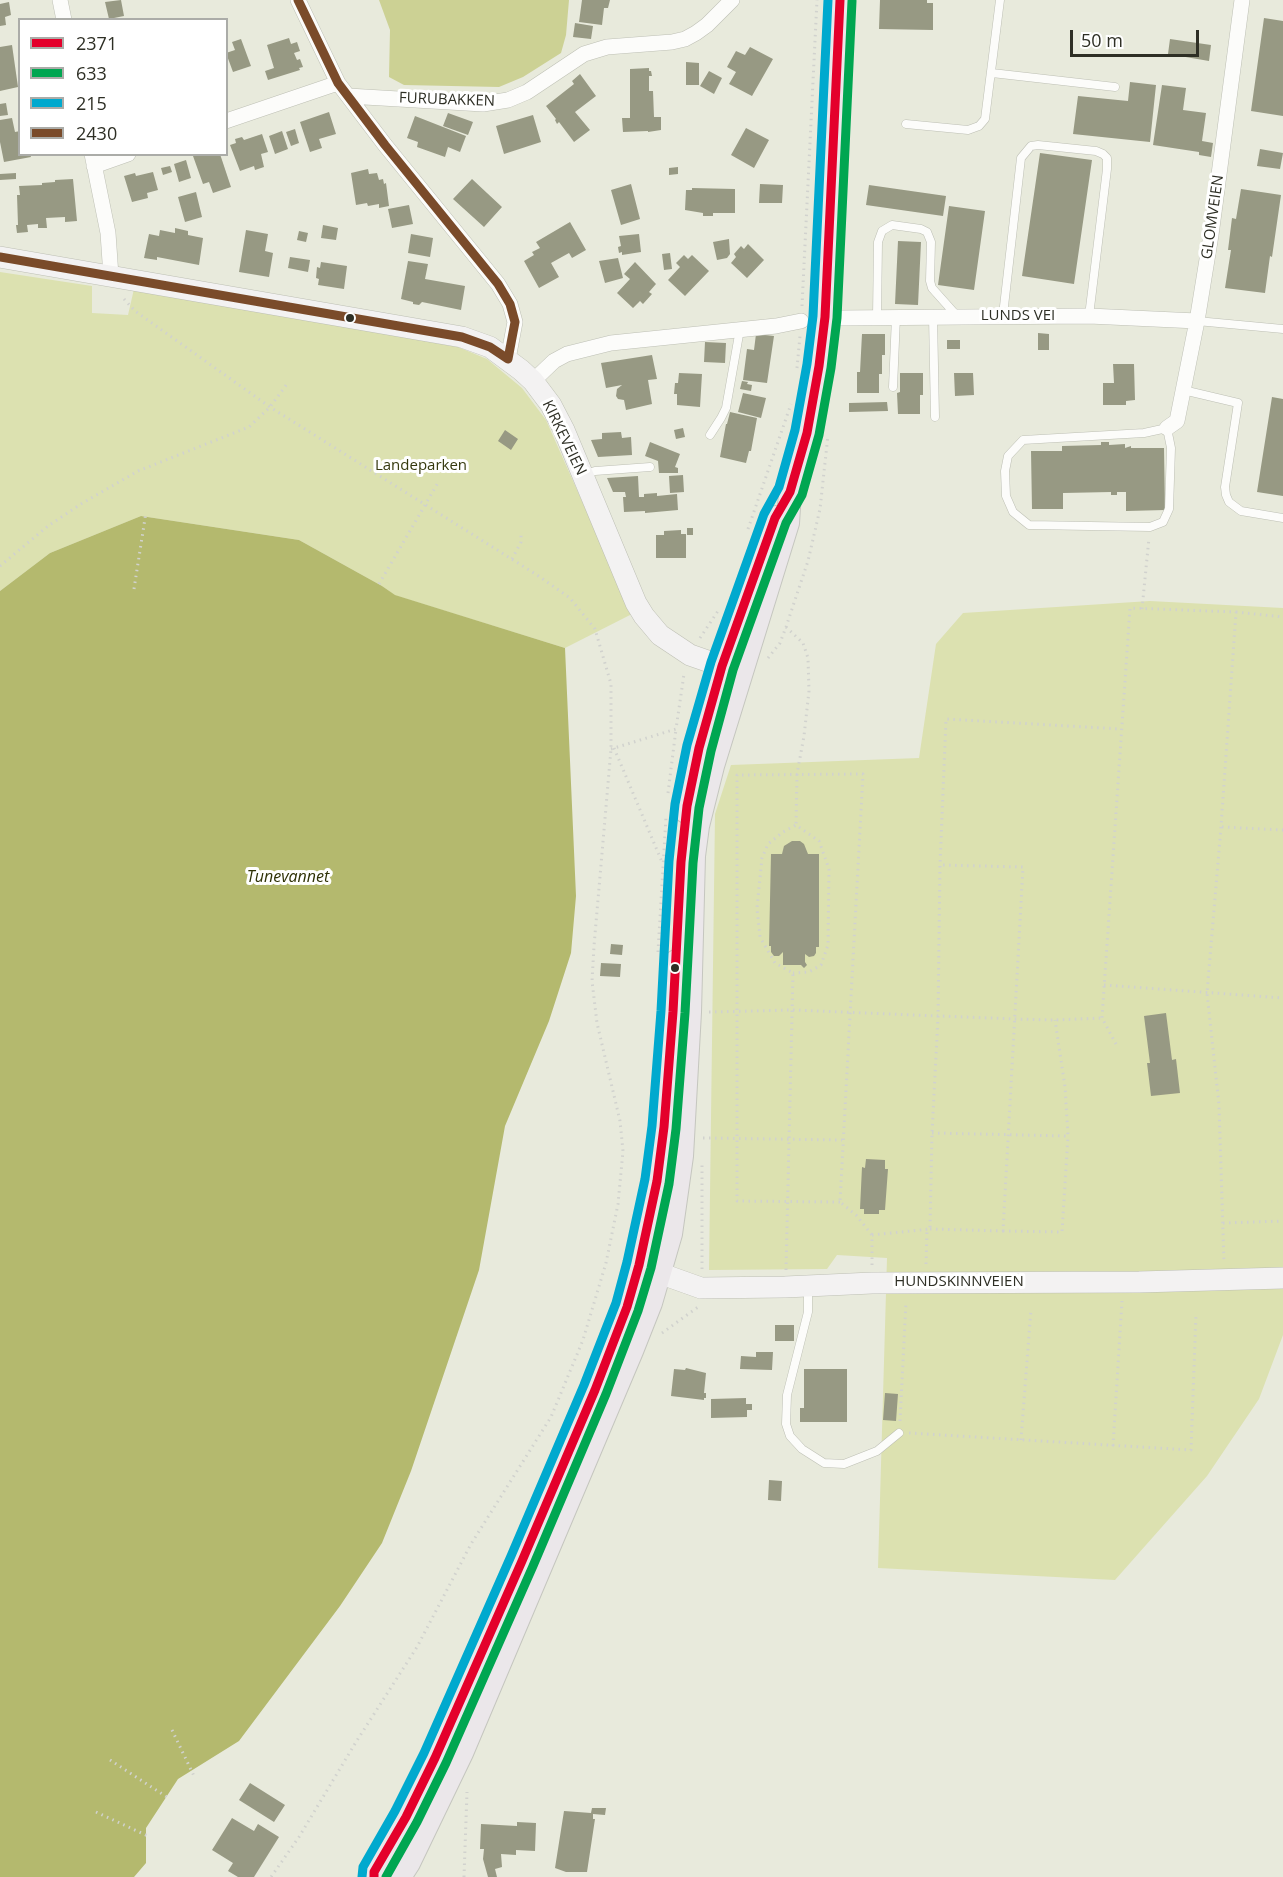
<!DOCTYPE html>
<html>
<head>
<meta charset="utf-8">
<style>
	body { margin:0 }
	#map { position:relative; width:1283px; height:1877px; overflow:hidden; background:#e8eadc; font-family:"Open Sans",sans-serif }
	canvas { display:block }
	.legend { position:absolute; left:18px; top:18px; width:210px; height:138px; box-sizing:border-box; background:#fff; border:2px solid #abaca8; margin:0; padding:8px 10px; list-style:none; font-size:18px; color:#2e2f25 }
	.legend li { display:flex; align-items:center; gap:12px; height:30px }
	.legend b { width:30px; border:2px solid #abaca8 }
	.scale { position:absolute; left:1070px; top:30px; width:129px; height:27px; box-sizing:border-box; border:3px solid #2e2f25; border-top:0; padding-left:8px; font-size:18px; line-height:21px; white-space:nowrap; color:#2e2f25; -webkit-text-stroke:4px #fff; paint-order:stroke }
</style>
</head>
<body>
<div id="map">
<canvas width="1283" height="1877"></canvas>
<ul class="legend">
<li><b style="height:8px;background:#e4002b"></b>2371</li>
<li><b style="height:8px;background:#00a651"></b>633</li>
<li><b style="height:8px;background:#00a9ce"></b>215</li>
<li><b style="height:8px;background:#7a4b2a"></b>2430</li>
</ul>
<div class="scale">50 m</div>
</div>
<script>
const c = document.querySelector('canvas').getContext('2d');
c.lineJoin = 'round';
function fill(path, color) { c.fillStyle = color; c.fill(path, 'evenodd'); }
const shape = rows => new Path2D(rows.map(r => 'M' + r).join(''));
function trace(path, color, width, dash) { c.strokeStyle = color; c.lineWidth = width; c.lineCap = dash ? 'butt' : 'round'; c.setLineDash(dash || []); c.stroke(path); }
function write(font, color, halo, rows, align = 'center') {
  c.font = font + ' "Open Sans",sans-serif'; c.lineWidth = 6; c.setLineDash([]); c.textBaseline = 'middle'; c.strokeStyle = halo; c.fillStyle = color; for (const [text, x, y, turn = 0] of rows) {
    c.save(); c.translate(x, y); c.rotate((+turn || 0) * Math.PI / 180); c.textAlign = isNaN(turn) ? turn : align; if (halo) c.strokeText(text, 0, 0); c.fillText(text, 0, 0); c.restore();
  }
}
const green = shape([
	[0,272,92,286,92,313,128,315,134,289,458,347,487,359,522,388,546,420,632,614,565,648,394,595,382,586,299,540,141,516,50,553,0,591],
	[1150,601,1283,608,1283,1335,1259,1399,1207,1476,1115,1580,878,1568,887,1258,837,1255,827,1269,709,1270,715,814,731,765,919,758,936,644,963,613]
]);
const forest = shape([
	[379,0,569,0,566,35,561,53,523,77,499,87,404,85,389,77,390,30]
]);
const water = shape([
	[141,516,299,540,382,586,395,595,565,648,576,896,571,953,549,1021,505,1126,479,1270,411,1471,382,1543,340,1606,239,1741,178,1779,146,1828,146,1863,134,1877,0,1877,0,591,50,553]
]);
const building = shape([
	[121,0,124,16,109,19,105,2],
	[582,0,610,0,608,8,604,8,602,25,579,22],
	[880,0,927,0,927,3,933,3,933,30,879,29],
	[9,2,11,15,5,17,6,25,0,26,0,4],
	[1264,18,1283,21,1283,116,1251,111],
	[575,23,593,26,591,39,573,37],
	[289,38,291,44,297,42,300,51,294,53,297,60,300,59,303,67,299,68,300,70,268,80,265,71,274,68,267,45],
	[241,39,251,66,233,72,226,53,235,50,232,42],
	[1170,39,1211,45,1209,61,1168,54],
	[12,45,18,87,0,91,0,47],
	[750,47,773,59,752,96,729,84,736,72,727,67,736,51,745,55],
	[686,62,699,63,699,85,686,85],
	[649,68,649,71,651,71,652,76,649,76,649,91,653,91,654,117,661,117,661,130,648,132,648,131,623,132,622,118,630,118,630,69],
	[709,71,722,78,714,94,700,86],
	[580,74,596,96,575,112,590,130,574,142,559,122,557,124,555,120,556,119,546,106,574,84,572,81],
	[1130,82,1156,85,1150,142,1073,134,1078,96,1128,101],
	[1162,85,1186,88,1183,110,1206,113,1202,141,1213,143,1211,157,1199,155,1199,152,1153,145],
	[6,103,8,115,0,116,0,104],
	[329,112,336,134,319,139,322,148,310,152,300,122],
	[448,113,473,122,468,135,443,126],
	[533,115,541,142,504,154,496,126],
	[415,116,466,136,460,152,448,147,445,157,417,147,418,142,407,138],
	[12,118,15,132,20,131,20,154,30,154,31,157,4,162,0,142,0,120],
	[746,128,769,140,754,168,731,155],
	[295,129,299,143,291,146,286,132],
	[282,131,288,149,275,154,269,136],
	[262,134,268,152,261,154,264,167,255,170,254,166,240,171,230,145,236,143,235,139,242,137,244,140],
	[1260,149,1283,153,1280,169,1257,166],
	[1040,153,1092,160,1074,284,1022,276],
	[199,154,220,154,231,187,213,193,209,182,203,184,193,156],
	[186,160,191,178,179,182,174,164],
	[170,166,172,172,163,175,161,168],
	[678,167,678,174,669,175,669,168],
	[368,169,369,174,377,173,379,180,383,179,384,184,386,183,389,206,379,208,379,204,368,206,367,203,356,205,351,173],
	[153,172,158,190,147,193,148,198,132,202,124,176,135,173,136,176],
	[16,173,16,179,0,180,0,174],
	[73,179,77,221,65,222,65,217,46,218,47,228,38,228,38,224,27,225,28,232,17,233,16,225,18,225,17,195,20,195,19,186,42,185,42,183,55,182,55,180],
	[472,179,502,207,484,227,453,199],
	[631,184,640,219,621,225,611,190],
	[760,184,783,185,782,203,759,203],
	[869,185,946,196,943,216,866,205],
	[692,188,735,189,735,213,713,213,713,216,703,216,703,213,685,210,686,190,692,190],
	[1241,189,1281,195,1272,257,1270,256,1265,293,1225,288,1231,250,1228,250,1232,218,1236,219],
	[196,192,202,217,185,222,178,197],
	[409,205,413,224,392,228,388,209],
	[949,206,985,211,974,290,938,285],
	[570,222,586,250,572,258,569,253,551,263,559,277,539,288,524,261,534,255,532,252,540,248,536,242],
	[323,225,338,228,336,240,321,238],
	[175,228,188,231,188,235,203,238,199,265,157,257,157,260,144,258,149,234,159,236,160,230,175,233],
	[246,230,268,234,265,251,273,253,269,277,239,272],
	[299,231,308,233,306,242,297,240],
	[411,234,433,238,430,257,408,253],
	[639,234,641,252,622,255,622,252,619,253,618,247,621,246,619,236],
	[729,239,730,254,727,258,717,260,713,242],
	[898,241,921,242,918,305,895,304],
	[748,244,764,260,747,278,731,263,736,257,734,254,741,246,744,249],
	[670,253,672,269,664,270,662,254],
	[684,255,688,259,692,255,709,271,685,296,668,280,680,267,676,263],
	[290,257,310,260,308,272,288,268],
	[618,258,623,278,605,283,599,261],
	[408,261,428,264,425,279,465,286,461,310,422,302,419,305,413,304,413,302,401,299],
	[321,262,347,266,344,289,318,285,319,279,316,278,317,267,320,268],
	[635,262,656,284,649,292,652,294,643,304,640,301,633,308,617,293,630,279,624,274],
	[1038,333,1049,334,1049,350,1038,350],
	[756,334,774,336,767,383,743,380,747,349,754,350],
	[862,334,885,334,885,355,882,355,882,374,879,374,879,393,857,393,857,372,860,372],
	[947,340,960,340,960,349,947,349],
	[705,342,726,343,725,363,704,362],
	[652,355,657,379,648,380,652,404,626,410,624,400,618,399,616,396,617,389,622,385,606,388,601,363],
	[1113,364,1134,364,1135,400,1126,401,1126,405,1103,405,1103,383,1114,383],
	[679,373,702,374,700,407,677,405,677,394,674,394,675,383,678,383],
	[900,373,923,373,923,395,920,395,920,414,898,414,897,393,900,392],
	[954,373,973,373,974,395,955,396],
	[742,381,748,382,747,384,752,385,751,391,740,389],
	[743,393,766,398,761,418,738,412],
	[1272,397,1283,399,1283,496,1257,492],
	[887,402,888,411,849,412,849,403],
	[730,412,757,418,751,451,749,451,746,463,720,457,726,424,727,424],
	[683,428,685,437,676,439,674,430],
	[505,430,518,439,511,450,498,441],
	[621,432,622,438,631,437,632,455,598,457,591,440,602,439,602,433],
	[650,442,680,454,675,467,678,468,678,473,659,473,658,461,645,456],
	[1101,442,1109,442,1109,445,1125,444,1125,448,1131,446,1131,448,1164,448,1165,510,1126,511,1126,492,1117,492,1117,495,1111,495,1111,492,1063,493,1063,509,1032,509,1031,451,1062,451,1062,446,1101,445],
	[683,475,684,492,670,493,669,476],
	[638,476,639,497,644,497,644,494,657,493,657,496,677,494,678,510,645,513,645,511,624,512,623,497,626,497,625,492,613,492,607,478],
	[687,528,693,528,693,535,687,535],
	[681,530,681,534,686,534,686,558,656,558,656,535,664,535,664,531],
	[792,841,800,841,804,844,808,854,819,854,819,947,816,947,816,953,814,956,809,957,805,954,805,962,807,965,804,968,801,965,783,965,783,952,779,956,774,956,771,952,771,946,769,946,771,854,782,854,784,846],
	[611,944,623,945,622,955,610,954],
	[601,963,621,964,620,977,600,976],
	[1166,1013,1172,1060,1176,1059,1180,1093,1151,1096,1147,1063,1150,1063,1144,1016],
	[866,1159,885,1160,885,1169,888,1169,885,1210,879,1210,879,1214,864,1214,864,1209,860,1209,862,1167,865,1168],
	[775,1325,794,1325,794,1341,775,1341],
	[756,1352,773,1352,772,1370,740,1369,741,1356,756,1357],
	[686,1368,706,1373,704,1393,706,1393,706,1398,704,1398,704,1400,671,1396,674,1369,685,1370],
	[804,1369,847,1369,847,1422,800,1422,800,1408,804,1408],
	[885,1393,898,1394,896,1421,883,1420],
	[746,1398,746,1404,752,1404,752,1410,747,1410,747,1417,711,1418,711,1399],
	[769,1480,782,1481,781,1501,768,1500],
	[250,1783,285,1805,274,1822,239,1800],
	[592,1808,606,1808,605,1815,593,1814,593,1819,595,1819,587,1872,566,1872,555,1868,564,1811,591,1813],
	[232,1818,254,1831,258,1824,279,1837,254,1877,238,1877,228,1871,233,1863,212,1850],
	[517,1822,536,1823,535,1851,516,1850,516,1855,501,1854,502,1867,495,1869,497,1877,488,1877,483,1859,484,1849,480,1849,481,1824,517,1826]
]);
const path = shape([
	[124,299,135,311,270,407,537,575,570,598,595,629,611,684,611,749,594,946,592,981,597,1023,620,1121,623,1151,618,1204,606,1263,583,1340,551,1417,471,1544,417,1647,356,1742,299,1837,271,1877],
	[802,306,817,0],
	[797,368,800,336],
	[748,529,791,404],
	[512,559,521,542,521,533],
	[0,566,48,526,81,504,138,471,249,427,270,407,287,384],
	[379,584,439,481],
	[134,589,146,512],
	[1142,609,1149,538],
	[1236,612,1283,617],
	[786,627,803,643,808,658,809,691,804,736,797,774,796,825],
	[700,638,718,611],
	[768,658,780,643,786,627,808,561,820,509,828,435],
	[614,748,662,862],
	[611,749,676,729,684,674],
	[668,793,676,729],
	[1222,827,1283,830],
	[658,952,666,817],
	[1104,985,1283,998],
	[709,1012,792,1010,1014,1019,1055,1020,1102,1018],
	[1116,1044,1102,1018,1130,608,1236,612,1221,827,1207,993,1219,1105,1224,1263],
	[932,1133,1068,1136,1065,1087,1055,1020],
	[703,1138,842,1140],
	[840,1202,737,1201,737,775,863,774,840,1202,856,1215,872,1235],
	[1223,1223,1283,1221],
	[930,1229,1003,1231,1023,867,940,865],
	[1003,1231,1062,1232,1068,1136],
	[926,1264,927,1229],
	[872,1265,872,1235,930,1229,932,1133,938,1017,940,865,946,719,1121,729],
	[702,1269,702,1165],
	[786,1270,793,973,775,963,760,937,757,908,762,858,768,844,783,832,796,825,819,841,829,869,828,945,821,965,809,972,793,973],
	[662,1333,698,1307],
	[900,1421,906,1302],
	[909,1433,1191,1450,1196,1314],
	[1021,1440,1031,1309],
	[1113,1446,1122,1301],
	[172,1730,194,1776],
	[110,1760,170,1799],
	[96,1812,150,1837],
	[464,1877,467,1792]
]);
const lane = shape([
	[992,73,1115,87],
	[906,124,968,130,979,126,985,119,1000,0],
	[1003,315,1021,158,1031,146,1038,145,1096,151,1103,154,1107,158,1107,169,1089,316],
	[933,316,935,417],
	[877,317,878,242,882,231,892,225,921,229,927,232,931,242,930,281,932,288,957,316],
	[1197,321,1283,329],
	[893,387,896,317],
	[1183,390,1238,403,1225,487,1226,495,1229,502,1241,511,1283,518],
	[1167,428,1171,448,1169,509,1163,522,1150,527,1029,525,1013,512,1006,496,1005,471,1008,456,1023,440,1144,433,1167,428],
	[710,435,721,418,726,408,740,329],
	[583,475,595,471,650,467],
	[808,1288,808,1312,787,1395,786,1424,790,1436,802,1449,824,1463,844,1464,877,1451,899,1433]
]);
const street = shape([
	[60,0,64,20],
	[298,0,338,83,385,145,498,284,510,304,515,322,508,359],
	[348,96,483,104,508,100,527,92,584,54,607,47,672,42,685,39,696,33,707,25,732,0],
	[226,121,338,83],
	[92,154,108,233,111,276],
	[94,166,128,154],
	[840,318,1089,316,1197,321],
	[533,381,554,361,567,354,611,343,776,326,801,321],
	[1167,428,1177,421,1197,321,1211,235,1242,0]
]);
const secondary = shape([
	[0,257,462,337,490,347,521,370,533,381,551,405,564,430,636,603,644,616,660,635,690,655,736,671],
	[645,1268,701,1288,785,1287,872,1283,1139,1282,1283,1278]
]);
const primary = shape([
	[686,812,699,748,722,666,739,613,776,517],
	[370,1877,406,1817,458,1708,595,1390,627,1307,639,1265,657,1181,670,1062,676,961],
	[400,1877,409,1863,462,1753,632,1351,651,1303,671,1234,682,1156,690,1012,694,856,698,826,713,766,788,523,790,492,807,433,819,366,825,317,840,0]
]);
const bus1 = shape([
	[374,1877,374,1872,406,1817,435,1758,522,1561,595,1390,627,1307,639,1265,657,1181,664,1127,673,1012,681,862,687,806,699,748,722,666,775,518,790,492,807,433,819,366,825,317,840,0]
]);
const bus2 = shape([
	[386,1877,417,1822,446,1763,533,1566,606,1394,638,1311,651,1268,669,1184,676,1129,685,1013,693,863,699,808,711,751,733,670,786,523,802,495,819,435,831,368,837,318,852,1]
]);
const bus3 = shape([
	[362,1877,363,1867,395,1811,424,1753,511,1556,584,1385,616,1303,627,1262,645,1179,652,1126,661,1011,669,861,675,804,687,745,711,662,764,514,779,487,795,430,807,364,813,316,828,0]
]);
const bus4 = shape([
	[0,257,462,337,490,347,508,359,515,322,510,304,498,284,385,145,338,83,298,0]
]);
const markers = [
	[350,318,5,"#2e2f25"],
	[675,968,5,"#2e2f25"]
];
const streetNames = [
	["FURUBAKKEN",447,100,2],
	["GLOMVEIEN",1213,217,-82],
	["LUNDS VEI",1018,316],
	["KIRKEVEIEN",564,438,64],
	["HUNDSKINNVEIEN",959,1282]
];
const parkNames = [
	["Landeparken",421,466]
];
const waterNames = [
	["Tunevannet",288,877]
];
fill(green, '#dce1b0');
fill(forest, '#ccd194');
fill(water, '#b4b96e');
fill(building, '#979983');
trace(lane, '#bdbfb4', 9);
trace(street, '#bdbfb4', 16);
trace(secondary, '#bdbfb4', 22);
trace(primary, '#c5c6bf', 24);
trace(path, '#d1d2ce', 3, [1.5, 4.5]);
trace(lane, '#fcfcfa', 8);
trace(street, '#fcfcfa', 15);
trace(secondary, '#f3f2f2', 21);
trace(primary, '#ebe7ea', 22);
trace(bus1, '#e4002b', 9);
trace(bus2, '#00a651', 9);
trace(bus3, '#00a9ce', 9);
trace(bus4, '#7a4b2a', 9);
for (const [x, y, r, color] of markers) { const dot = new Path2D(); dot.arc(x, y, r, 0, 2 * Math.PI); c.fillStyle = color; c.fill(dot); trace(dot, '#fff', 2); }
write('15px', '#2e2f25', '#fff', streetNames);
write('15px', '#36390f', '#fff', parkNames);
write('italic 16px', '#2e3105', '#fff', waterNames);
</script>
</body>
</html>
